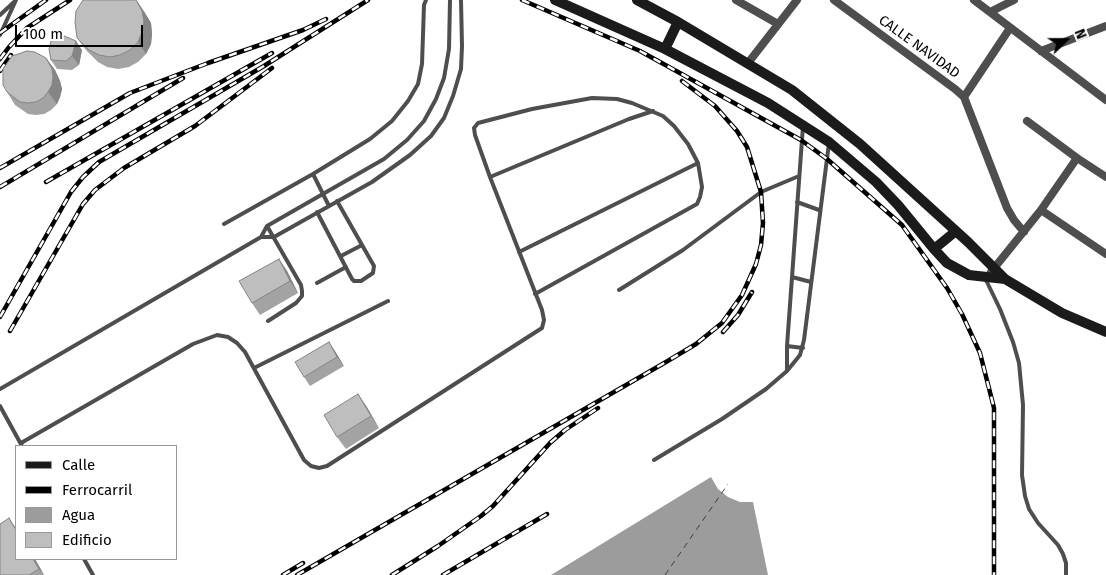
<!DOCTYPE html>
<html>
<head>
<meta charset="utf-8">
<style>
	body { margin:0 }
	#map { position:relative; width:1106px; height:575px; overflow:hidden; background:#fff; font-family:"Fira Sans",sans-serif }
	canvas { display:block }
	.legend { position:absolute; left:15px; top:445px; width:162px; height:115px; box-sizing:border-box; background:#fff; border:1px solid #999; margin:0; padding:6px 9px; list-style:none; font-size:15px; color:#000 }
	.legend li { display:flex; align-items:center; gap:10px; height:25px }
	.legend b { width:25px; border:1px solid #999 }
	.north { position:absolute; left:1041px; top:15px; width:50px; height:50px; -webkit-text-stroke:4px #fff; paint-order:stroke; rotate:68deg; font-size:14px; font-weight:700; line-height:20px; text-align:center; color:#000 }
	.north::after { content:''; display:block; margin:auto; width:18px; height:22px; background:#000; clip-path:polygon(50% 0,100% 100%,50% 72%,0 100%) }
	.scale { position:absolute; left:15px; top:25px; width:128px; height:22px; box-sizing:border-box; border:2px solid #000; border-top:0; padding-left:6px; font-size:15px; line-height:18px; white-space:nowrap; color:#000; -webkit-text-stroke:4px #fff; paint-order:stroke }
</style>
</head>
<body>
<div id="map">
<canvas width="1106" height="575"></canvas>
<ul class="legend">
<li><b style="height:6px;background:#1b1b1b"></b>Calle</li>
<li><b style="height:6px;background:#000"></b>Ferrocarril</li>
<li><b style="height:14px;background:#9c9c9c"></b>Agua</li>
<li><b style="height:14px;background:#bebebe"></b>Edificio</li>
</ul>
<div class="north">N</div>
<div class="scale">100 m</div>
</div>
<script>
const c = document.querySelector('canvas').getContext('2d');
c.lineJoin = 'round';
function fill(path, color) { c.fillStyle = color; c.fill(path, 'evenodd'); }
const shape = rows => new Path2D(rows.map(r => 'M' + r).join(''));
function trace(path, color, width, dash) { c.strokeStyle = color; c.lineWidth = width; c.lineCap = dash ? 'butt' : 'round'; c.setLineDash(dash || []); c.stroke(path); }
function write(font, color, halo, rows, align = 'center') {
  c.font = font + ' "Fira Sans",sans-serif'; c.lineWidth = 5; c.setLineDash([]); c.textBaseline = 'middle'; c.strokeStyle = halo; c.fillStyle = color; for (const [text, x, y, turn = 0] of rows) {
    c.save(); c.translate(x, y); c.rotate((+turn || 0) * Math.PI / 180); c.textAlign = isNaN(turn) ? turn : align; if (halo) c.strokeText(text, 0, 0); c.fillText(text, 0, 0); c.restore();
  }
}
const water = shape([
	[711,477,718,489,728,497,740,502,753,502,768,575,551,575]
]);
const ferry = shape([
	[665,575,728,484]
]);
const service = shape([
	[0,15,14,2],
	[0,35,16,0],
	[313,174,329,206],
	[490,177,629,119,653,111],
	[797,202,819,210],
	[317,212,352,279,354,281,361,281,373,273,374,266,337,201],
	[224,224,313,174,370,139,392,121,408,101,418,84,422,64,424,5,426,0],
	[267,226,301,285,302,291,302,296,296,303,268,321],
	[261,237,267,226,384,159,407,140,424,121,436,99,444,78,449,49,450,0],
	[519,252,698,163],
	[341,256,362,245],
	[792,277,811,282],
	[985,278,1000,309,1013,342,1019,363,1023,405,1022,475,1025,496,1029,509,1038,523,1058,545,1063,554,1066,563,1066,575],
	[317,283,346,267],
	[619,290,683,250,761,192,799,176],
	[787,346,803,348],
	[254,368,388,301],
	[787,371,787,346,803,126],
	[0,389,261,237,274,237,372,182,410,155,431,136,444,118,453,96,461,69,462,46,461,0],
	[0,406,22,446],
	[21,443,193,344,217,335,228,337,237,343,245,352,304,460,311,466,319,468,327,466,542,328,544,320,542,310,490,177,475,135,474,128,478,123,532,109,592,98,617,99,632,103,663,116,674,126,688,144,698,163,702,187,700,197,697,204,535,294],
	[654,460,722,419,766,389,787,371,800,355,804,340,829,143],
	[84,559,93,575]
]);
const minor = shape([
	[736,0,778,24],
	[834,0,955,89,964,97],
	[974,0,1106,100],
	[990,12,1014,0],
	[1010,28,964,97,1007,208,1014,220,1024,232],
	[1041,51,1106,26],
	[748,63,797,0],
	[1027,121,1077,158,1106,177],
	[1041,210,1106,254],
	[991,272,1041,210,1077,158]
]);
const secondary = shape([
	[555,0,665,49,768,103,829,142,876,182,898,205,934,249,947,263,969,275,1005,279],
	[637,0,678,22,792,90,860,144,968,242,1005,279,1062,313,1106,332],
	[665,49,678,22],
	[934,249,956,231]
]);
const rail = shape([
	[522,0,640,51,801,140,827,159,902,225,947,288,962,314,980,353,994,408,994,575],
	[0,33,46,0],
	[0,59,9,47,27,28,70,0],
	[0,71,11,55],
	[0,168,130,93,208,63,303,30,326,19],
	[46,182,272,53],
	[0,187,183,78],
	[0,317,71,192,83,177,99,162,264,66,368,0],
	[10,331,83,204,95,190,124,168,195,126,272,68],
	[723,332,738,315,752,292],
	[283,575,303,563],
	[297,575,666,362,696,344,722,323,742,295,756,264,761,245,763,223,761,192,747,147,737,131,715,106,682,81],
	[392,575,438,546,481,516,493,506,550,443,565,430,598,408],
	[443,575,547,514]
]);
const wall = shape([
	[137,1,145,13,151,23,152,34,151,44,146,54,138,62,129,67,118,69,107,67,98,62,86,50,77,38],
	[82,50,79,65,72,70,57,69,51,60],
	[46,58,55,70,60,81,62,89,60,97,57,104,51,110,44,114,36,115,28,114,15,105,7,92],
	[279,259,287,271,298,293,260,315,252,303],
	[329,342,344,366,310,386,304,377],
	[358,394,379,428,346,449,337,437],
	[9,518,16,528,16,559,35,559,44,575,0,575]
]);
const shadedWall = shape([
	[137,1,145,13,151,23,152,34,151,44,146,54,138,42],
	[76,41,82,50,79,65,72,56],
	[46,58,55,70,60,81,62,89,60,97,57,104,48,92],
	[279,259,287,271,298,293,290,281],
	[329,342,335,351,344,366,337,357],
	[358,394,367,407,379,428,371,416],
	[33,559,35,559,44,575,39,569]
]);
const building = shape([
	[83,0,136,0,142,11,144,22,142,32,138,42,130,50,120,55,110,57,99,55,89,50,77,38,75,22,76,11,83,0],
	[62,35,76,41,72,56,66,61,51,60,49,49,51,41,58,36,62,35],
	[27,51,35,52,46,58,52,69,53,77,52,85,48,92,43,98,36,102,28,103,20,102,7,92,3,85,3,69,12,56,27,51],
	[279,259,290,281,252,303,239,281,279,259],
	[329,342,337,357,304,377,295,362,329,342],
	[358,394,371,416,337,437,324,415,358,394],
	[9,518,16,530,16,559,33,559,39,569,29,575,0,575,0,524,9,518]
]);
const streetNames = [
	["CALLE NAVIDAD",919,47,36]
];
fill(water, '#9c9c9c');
trace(ferry, '#3d3d3d', 1, [6, 5]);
trace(service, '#4e4e4e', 4);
trace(minor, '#4e4e4e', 8);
trace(secondary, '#1b1b1b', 10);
trace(rail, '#000', 4.5);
trace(rail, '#fff', 2.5, [8]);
fill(wall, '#a3a3a3');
fill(shadedWall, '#858585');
fill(building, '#bebebe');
trace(building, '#858585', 1);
write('14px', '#000', '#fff', streetNames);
</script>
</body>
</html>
